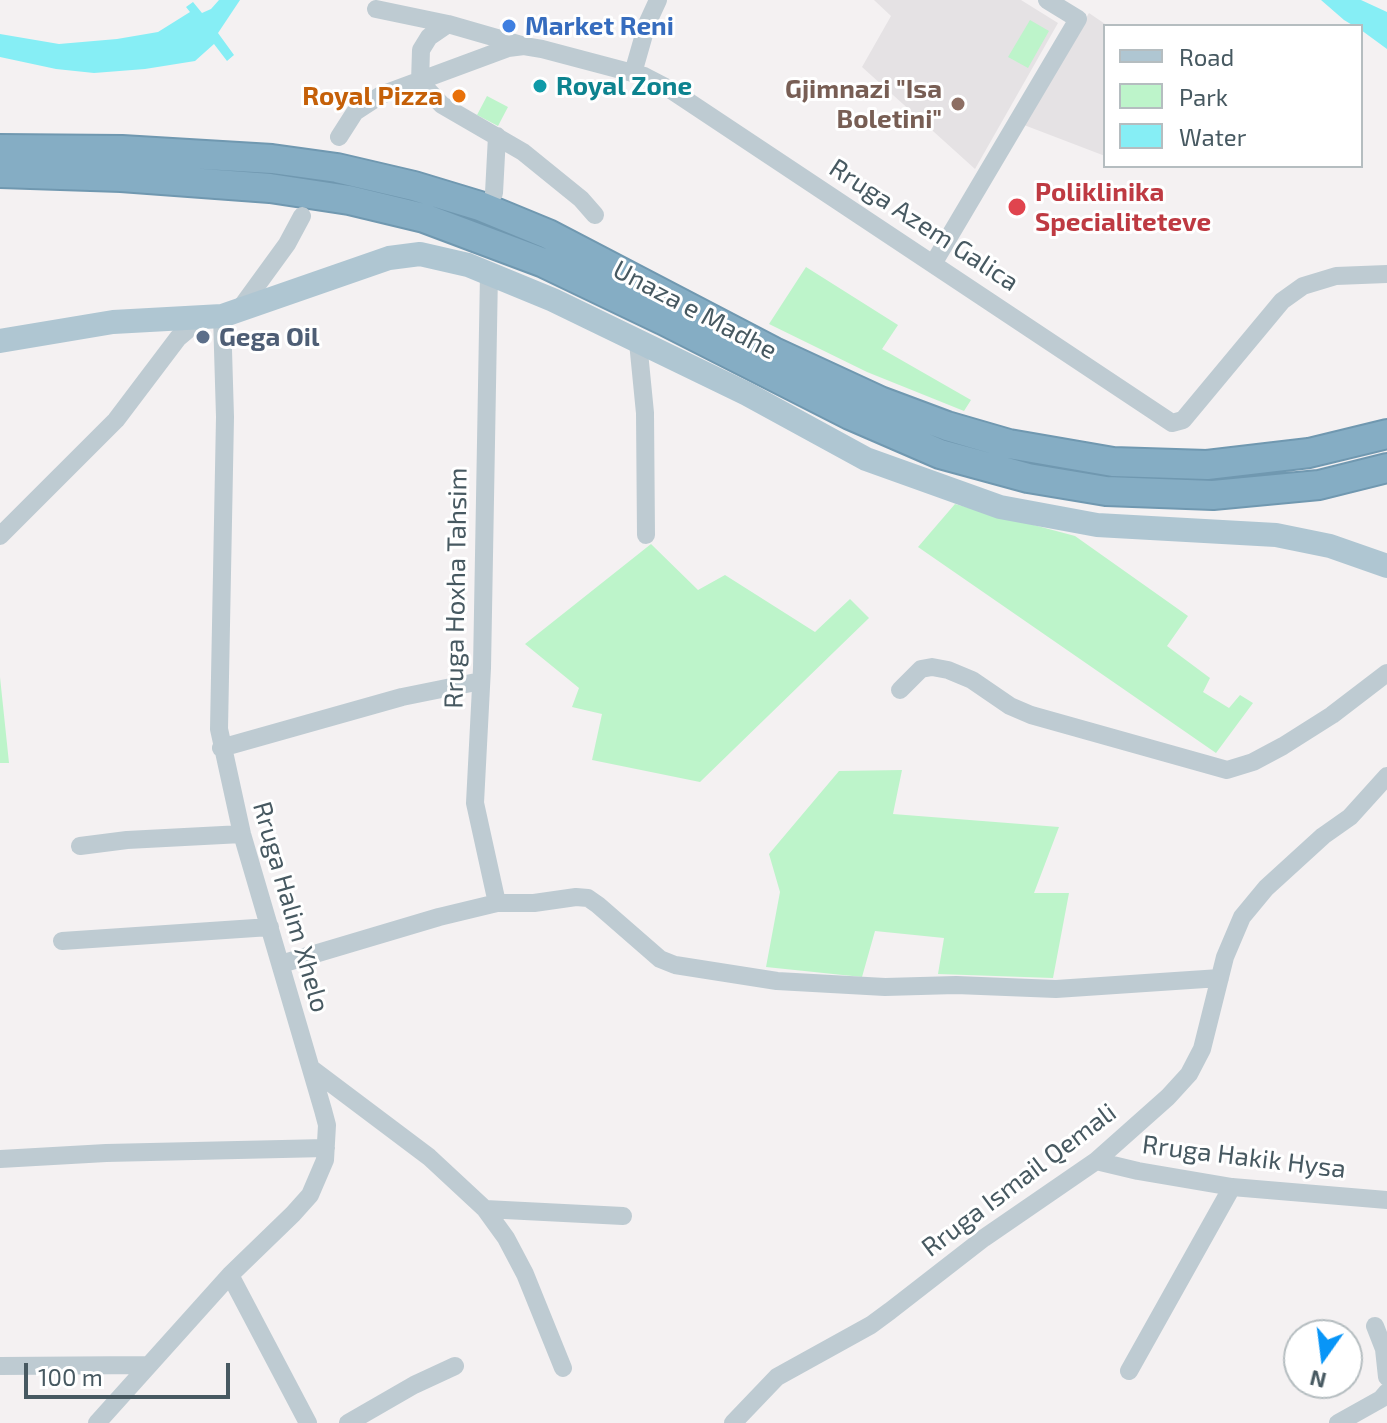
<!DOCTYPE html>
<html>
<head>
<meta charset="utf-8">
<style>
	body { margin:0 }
	#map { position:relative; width:1387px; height:1423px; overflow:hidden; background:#f4f1f2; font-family:"Exo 2",sans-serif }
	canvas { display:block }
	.legend { position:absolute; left:1103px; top:24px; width:260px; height:144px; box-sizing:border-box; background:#fff; border:2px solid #b5bdc0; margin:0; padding:10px 14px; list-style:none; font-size:24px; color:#475961 }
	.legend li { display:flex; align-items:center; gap:16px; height:40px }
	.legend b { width:40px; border:2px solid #b5bdc0 }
	.north { position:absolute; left:1283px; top:1319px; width:80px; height:80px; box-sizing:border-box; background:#fff; border:2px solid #b5bdc0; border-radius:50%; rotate:194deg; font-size:22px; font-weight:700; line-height:32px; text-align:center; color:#475961 }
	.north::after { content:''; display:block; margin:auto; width:28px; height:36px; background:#0895f7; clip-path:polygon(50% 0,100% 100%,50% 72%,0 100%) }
	.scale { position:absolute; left:24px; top:1363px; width:206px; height:36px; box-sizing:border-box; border:4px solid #475961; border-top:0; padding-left:10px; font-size:24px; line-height:28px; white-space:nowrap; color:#475961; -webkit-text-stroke:6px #fff; paint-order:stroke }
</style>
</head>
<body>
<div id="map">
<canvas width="1387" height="1423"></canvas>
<ul class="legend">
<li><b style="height:10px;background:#afc6d2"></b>Road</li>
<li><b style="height:22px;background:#bdf4ca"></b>Park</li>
<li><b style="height:22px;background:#86eef5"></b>Water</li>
</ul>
<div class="north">N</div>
<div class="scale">100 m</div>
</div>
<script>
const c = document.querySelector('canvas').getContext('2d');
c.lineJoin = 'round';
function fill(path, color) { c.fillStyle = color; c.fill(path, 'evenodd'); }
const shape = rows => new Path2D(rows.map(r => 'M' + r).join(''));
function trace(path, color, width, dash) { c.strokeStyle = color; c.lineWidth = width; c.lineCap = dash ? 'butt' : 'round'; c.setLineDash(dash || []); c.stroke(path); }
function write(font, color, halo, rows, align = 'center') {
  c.font = font + ' "Exo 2",sans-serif'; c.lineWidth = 6; c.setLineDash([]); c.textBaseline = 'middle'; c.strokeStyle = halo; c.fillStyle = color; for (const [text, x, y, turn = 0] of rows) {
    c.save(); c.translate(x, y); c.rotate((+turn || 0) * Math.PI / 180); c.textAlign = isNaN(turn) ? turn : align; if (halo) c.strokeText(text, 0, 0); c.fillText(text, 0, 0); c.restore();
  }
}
const education = shape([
	[874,0,1021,0,1058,23,975,169,862,67,891,16],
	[1089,13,1108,26,1105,26,1105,156,1024,125]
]);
const green = shape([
	[1030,20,1049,31,1028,68,1008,57],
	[487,96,508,107,498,126,477,115],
	[806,267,898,325,882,349,971,400,964,411,867,372,769,324],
	[955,504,1075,536,1188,616,1167,646,1210,678,1203,692,1229,708,1240,695,1253,703,1216,753,918,547],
	[651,544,698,590,725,575,815,632,850,599,869,618,700,782,592,760,602,714,572,707,579,688,525,644],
	[0,677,9,763,0,763],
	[902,770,893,814,1059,827,1034,893,1069,893,1053,978,938,974,944,938,875,931,862,977,766,967,780,892,769,854,839,771]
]);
const water = shape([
	[219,0,240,0,218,33,234,55,227,61,214,44,195,61,145,69,94,73,56,69,0,57,0,34,59,44,117,39,158,32,190,12,186,7,193,2,202,13,211,9],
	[1321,0,1361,0,1387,12,1387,49,1361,30,1361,26,1354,26,1344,20]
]);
const minor = shape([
	[376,9,448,24,521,45],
	[633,73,647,24,658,0],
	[420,82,442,105,523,152,581,199,595,215],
	[420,82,421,50,429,37,448,24],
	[339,137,355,112,381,95,508,48,524,46,542,49,644,76,671,90,1172,423,1183,420,1282,301,1303,286,1336,276,1387,274],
	[494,193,497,136],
	[933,264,1078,19,1047,0],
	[489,273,482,668,475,803,497,903],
	[239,310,287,244,302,216],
	[638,342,645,413,646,535],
	[0,536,116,420,178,338,203,317],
	[900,690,921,669,932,667,948,670,972,680,1010,706,1031,715,1227,770,1253,762,1283,746,1332,715,1387,673],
	[221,748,402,697,481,681],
	[80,846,127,840,242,834],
	[62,941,270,927],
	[281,964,439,917,497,903,534,903,576,897,588,898,598,905,660,959,675,965,777,981,885,987,956,985,1056,989,1220,978],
	[312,1069,429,1157,485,1209,506,1238,525,1274,563,1368],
	[0,1159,106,1153,326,1148],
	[1096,1161,1138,1171,1232,1187,1387,1200],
	[485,1209,623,1216],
	[230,1275,308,1423],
	[1375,1326,1384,1349,1387,1377],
	[0,1366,149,1365],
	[1129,1371,1232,1187],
	[97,1423,230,1275,293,1214,310,1195,325,1160,327,1125,323,1110,242,834,219,729,225,417,222,316],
	[348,1423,414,1385,455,1366],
	[733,1423,777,1377,871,1325,890,1311,984,1238,1096,1161,1168,1097,1189,1074,1202,1049,1225,957,1242,917,1266,888,1323,836,1350,817,1387,776],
	[1338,1423,1381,1399,1387,1392]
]);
const major = shape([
	[0,341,113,322,222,316,389,258,420,254,468,265,553,300,747,394,866,459,1000,507,1097,525,1276,535,1330,546,1387,566]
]);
const highway = shape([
	[0,149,122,150,272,159,337,168,414,186,480,206,548,234,774,352,880,401,947,426,1009,444,1113,462,1207,465,1309,453,1387,434],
	[0,173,121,177,270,188,349,200,424,218,544,263,663,320,850,415,940,454,1028,478,1106,491,1213,495,1319,485,1387,468]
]);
const markers = [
	[509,26,8,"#3f7fe0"],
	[540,86,8,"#0f9aa8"],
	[459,96,8,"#e8710a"],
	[958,104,8,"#8d6e63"],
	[1017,207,10,"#e0444e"],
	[203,337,8,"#5c6f8a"]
];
const shopNames = [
	["Market Reni",525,26]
];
const cultureNames = [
	["Royal Zone",556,86]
];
const educationNames = [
	["Gjimnazi \"Isa",942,89],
	["Boletini\"",942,119]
];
const foodNames = [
	["Royal Pizza",443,96]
];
const healthNames = [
	["Poliklinika",1035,192],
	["Specialiteteve",1035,222]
];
const streetNames = [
	["Rruga Azem Galica",924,225,33],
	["Unaza e Madhe",695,310,28],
	["Rruga Hoxha Tahsim",456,588,-89],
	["Rruga Halim Xhelo",291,907,74],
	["Rruga Hakik Hysa",1244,1157,7],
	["Rruga Ismail Qemali",1019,1180,-37]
];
const serviceNames = [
	["Gega Oil",219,337]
];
fill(education, '#e5e2e4');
fill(green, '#bdf4ca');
fill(water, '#86eef5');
trace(highway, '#7098b0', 32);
trace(minor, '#becbd2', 18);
trace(major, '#afc6d2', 24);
trace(highway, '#85adc4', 28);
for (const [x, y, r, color] of markers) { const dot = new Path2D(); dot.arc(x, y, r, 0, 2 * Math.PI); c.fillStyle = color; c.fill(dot); trace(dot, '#fff', 3); }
write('bold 26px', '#366cbe', '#fff', shopNames, 'left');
write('bold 26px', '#0d838f', '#fff', cultureNames, 'left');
write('bold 26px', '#785e54', '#fff', educationNames, 'right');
write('bold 26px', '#c56008', '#fff', foodNames, 'right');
write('bold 26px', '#be3a42', '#fff', healthNames, 'left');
write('26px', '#475961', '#fff', streetNames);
write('bold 26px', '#4e5e75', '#fff', serviceNames, 'left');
</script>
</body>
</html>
